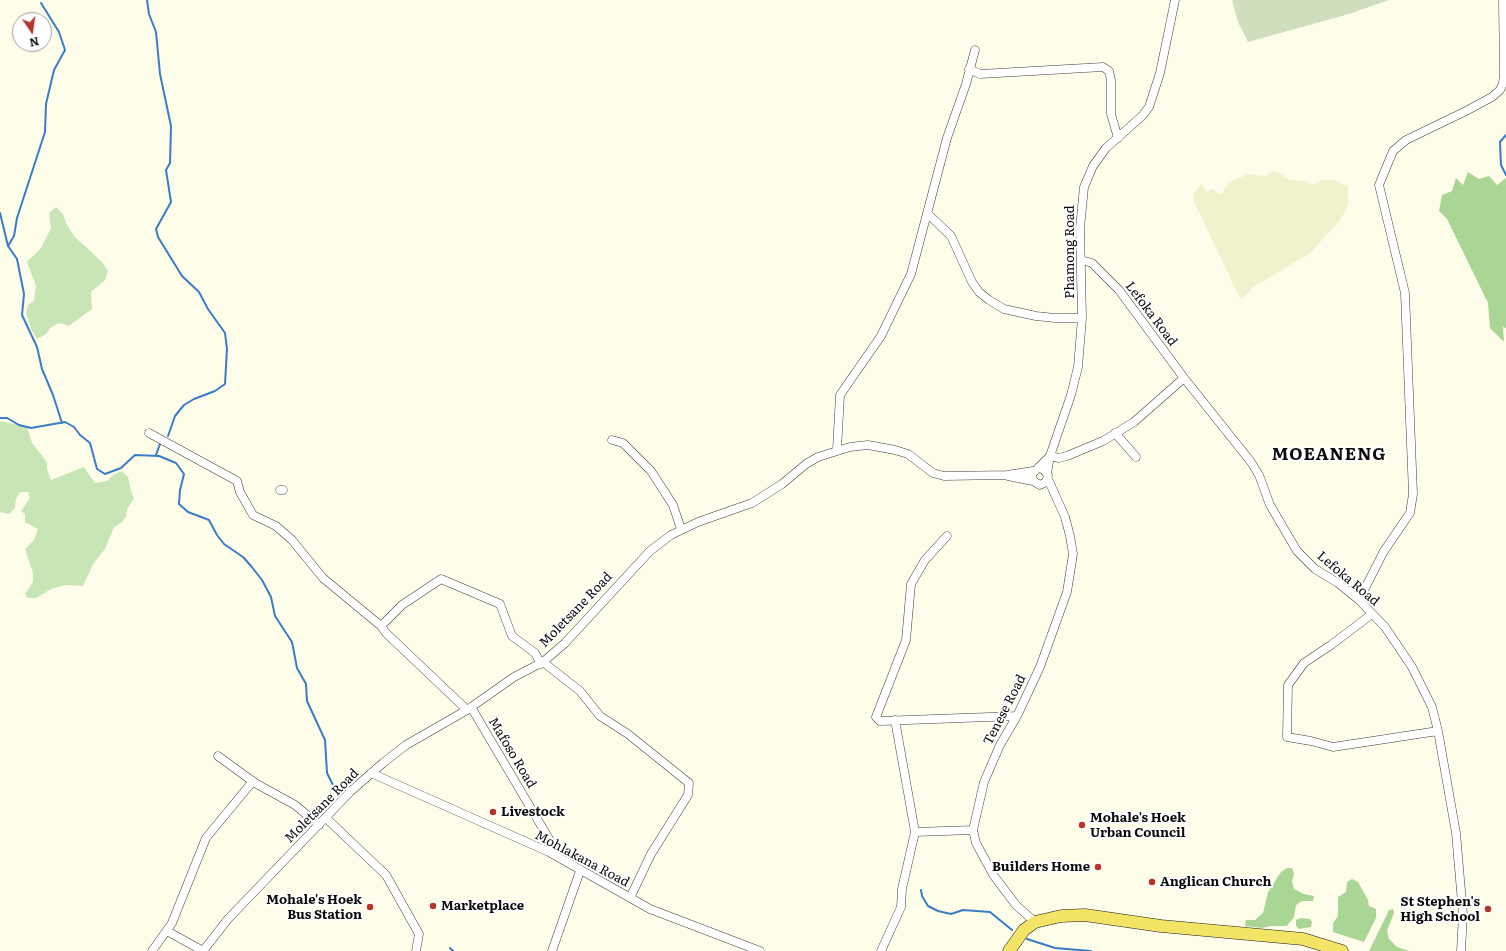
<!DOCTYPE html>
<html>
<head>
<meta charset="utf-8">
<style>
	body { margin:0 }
	#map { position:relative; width:1506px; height:951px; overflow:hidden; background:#fefdea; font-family:Literata,serif }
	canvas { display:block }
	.north { position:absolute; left:12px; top:12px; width:40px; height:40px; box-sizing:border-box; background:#fff; border:1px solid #9d9d9d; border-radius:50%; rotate:167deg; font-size:11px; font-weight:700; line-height:16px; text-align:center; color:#0b0b0b }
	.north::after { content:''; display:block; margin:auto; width:14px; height:18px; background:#b53529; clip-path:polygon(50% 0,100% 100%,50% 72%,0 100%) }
</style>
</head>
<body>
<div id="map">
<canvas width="1506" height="951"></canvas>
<div class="north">N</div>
</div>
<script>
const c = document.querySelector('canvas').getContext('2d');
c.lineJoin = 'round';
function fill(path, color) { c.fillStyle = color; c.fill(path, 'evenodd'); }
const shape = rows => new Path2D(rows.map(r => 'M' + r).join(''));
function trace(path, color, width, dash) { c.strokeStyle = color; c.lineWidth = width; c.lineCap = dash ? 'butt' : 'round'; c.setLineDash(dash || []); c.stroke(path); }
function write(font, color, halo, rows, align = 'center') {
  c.font = font + ' Literata,serif'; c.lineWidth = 4; c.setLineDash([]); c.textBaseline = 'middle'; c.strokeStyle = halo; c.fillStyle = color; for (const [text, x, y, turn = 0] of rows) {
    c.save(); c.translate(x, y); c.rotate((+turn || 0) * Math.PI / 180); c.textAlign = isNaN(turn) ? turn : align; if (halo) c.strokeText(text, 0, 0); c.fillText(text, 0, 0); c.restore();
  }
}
const farmland = shape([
	[1272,172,1277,172,1290,180,1306,181,1313,185,1323,180,1334,180,1348,187,1348,204,1345,212,1336,225,1309,254,1253,287,1246,295,1240,298,1194,202,1193,195,1201,184,1207,193,1210,189,1215,190,1218,194,1222,193,1228,184,1236,179,1249,174,1265,176]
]);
const green = shape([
	[56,207,63,214,67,225,75,237,102,262,108,271,105,280,91,292,92,309,69,326,59,323,50,328,46,334,37,339,32,331,26,313,28,305,34,301,36,286,27,262,41,248,51,228,49,213],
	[0,421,27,427,32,443,47,462,47,469,51,480,84,467,95,483,107,481,113,475,122,471,128,477,131,491,134,498,127,509,126,517,121,523,114,527,105,549,93,564,83,586,66,585,51,589,36,598,27,598,25,594,33,582,33,573,25,549,34,540,38,529,25,522,25,514,21,511,30,498,28,492,21,492,16,498,15,508,9,514,0,512]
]);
const forest = shape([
	[1468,172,1479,179,1489,176,1497,185,1506,178,1506,328,1503,327,1504,342,1490,328,1488,303,1447,219,1439,211,1442,195,1452,191,1456,178,1463,185],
	[1287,868,1292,868,1294,874,1292,881,1294,889,1304,894,1314,896,1313,901,1302,901,1296,905,1294,917,1287,926,1271,926,1262,928,1245,926,1246,920,1255,920,1263,913,1268,892,1281,872],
	[1352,879,1358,882,1368,900,1369,906,1376,909,1376,918,1364,942,1333,932,1333,923,1338,916,1338,897,1346,892,1347,882],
	[1393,909,1394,913,1387,931,1389,939,1397,947,1409,951,1369,951,1389,910],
	[1301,918,1310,919,1312,922,1311,927,1299,929,1296,926,1296,920]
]);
const cemetery = shape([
	[1232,0,1389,0,1349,14,1248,42,1238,22]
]);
const stream = shape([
	[147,0,149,14,156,32,160,74,171,126,170,163,166,170,171,202,156,229,158,237,182,276,199,292,208,309,225,333,227,349,225,384,215,391,194,399,184,405,175,416,168,436],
	[1506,135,1500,142,1501,165,1506,175],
	[0,213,8,246,17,259,24,294,22,315,37,347,42,369,53,395,62,423],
	[8,246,14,236,17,218,45,132,46,104,54,70,65,50,59,32,41,3],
	[0,418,7,418,19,425,31,428,65,422,74,427,80,435,90,443,97,469,105,474,121,468,135,455,159,456,176,463,184,474,180,490,179,504,188,512,209,520,217,535,224,544,243,557,251,566,262,580,271,597,275,616,292,642,297,668,306,684,307,701,325,740,327,773,337,793],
	[156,455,160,444],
	[921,890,922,896,928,906,938,911,951,914,963,910,990,912,1012,930],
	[1027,939,1055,948,1091,951],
	[450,948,453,951]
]);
const street = shape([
	[969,69,980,74,1103,67,1109,71,1111,80,1111,114,1118,138],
	[928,214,951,236,972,282,979,292,989,300,1004,309,1036,316,1055,318,1082,318],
	[1081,260,1092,263,1119,290,1184,378,1251,462,1259,475,1270,505,1297,551,1315,569,1338,583,1359,600,1385,627,1412,667,1432,707,1438,731,1456,833,1463,914,1461,951],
	[149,433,237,481,240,492,253,515,276,526,292,540,323,578,381,626,386,633,467,710],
	[1115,433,1136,457],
	[612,440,623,443,651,471,673,505,681,529],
	[837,450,840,395,881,336,911,274,947,138,966,84,975,50],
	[1050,456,1059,458,1067,456,1103,441,1134,422,1184,378],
	[1038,468,1043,469,1048,475,1046,482,1040,485,1033,481,1032,474,1050,456],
	[1047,473,1050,456,1071,395,1078,367,1082,318,1080,228,1084,187,1093,166,1106,148,1142,116,1149,107,1160,73,1175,0],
	[1008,476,1033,481],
	[280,490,283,490],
	[947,536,925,560,911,584,906,640,876,717,880,721,1017,716],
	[1359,600,1384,551,1410,513,1413,494,1405,293,1379,185,1393,151,1406,140,1466,111,1492,97,1500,90,1503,83,1504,74,1503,0],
	[1372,614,1331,645,1304,663,1288,685,1287,737,1311,741,1333,747,1438,731],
	[381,626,402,605,441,579,500,604,512,636,535,653,541,664],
	[543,662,580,691,600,716,628,734,689,783,688,795,651,854,630,898],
	[471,707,552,844,549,852],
	[218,756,255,783,295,805,319,825],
	[371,773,549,852,650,909,760,951],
	[326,818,386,875,419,934,416,951],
	[915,832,973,830],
	[1035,922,1016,905,994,876,976,843,973,830,984,782,1000,745,1017,716,1040,667,1067,592,1073,554,1070,536,1065,517,1048,479],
	[167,931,203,951],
	[152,951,172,923,206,838,253,781],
	[203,951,228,919,351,791,383,763,406,745,467,710,514,677,543,662,565,643,650,551,671,535,698,522,752,503,782,484,806,464,818,457,850,447,868,445,895,450,908,454,933,473,944,476,1007,475,1033,471],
	[552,951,580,871],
	[881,951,901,907,902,889,915,832,895,720]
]);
const primary = shape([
	[1009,951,1024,930,1035,922,1061,916,1085,915,1161,926,1303,939,1342,951]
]);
const markers = [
	[493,812,4,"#b53529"],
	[1082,825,4,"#b53529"],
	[1098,867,4,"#b53529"],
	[1152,882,4,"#b53529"],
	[433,906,4,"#b53529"],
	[370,907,4,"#b53529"],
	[1488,909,4,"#b53529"]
];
const streetNames = [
	["Phamong Road",1070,252,-90],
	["Lefoka Road",1151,314,53],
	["Lefoka Road",1348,579,40],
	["Moletsane Road",576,610,-46],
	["Tenese Road",1005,710,-63],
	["Mafoso Road",512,753,59],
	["Moletsane Road",322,806,-45],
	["Mohlakana Road",582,859,28]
];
const poiNames = [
	["Livestock",501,812],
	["Mohale's Hoek",1090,818],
	["Urban Council",1090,833],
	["Builders Home",1090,867,"right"],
	["Anglican Church",1160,882],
	["Mohale's Hoek",362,900,"right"],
	["Bus Station",362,915,"right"],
	["St Stephen's",1480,902,"right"],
	["High School",1480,917,"right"],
	["Marketplace",441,906]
];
const districtNames = [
	["MOEANENG",1329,455]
];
fill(farmland, '#f1f2cb');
fill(green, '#c8e6b5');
fill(forest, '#aad695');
fill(cemetery, '#cfdebd');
trace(stream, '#3b7cc7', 2);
trace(street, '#3e3e3e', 9);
trace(primary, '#1c1c1c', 13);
trace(street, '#fff', 8);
trace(primary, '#f3e465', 12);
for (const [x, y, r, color] of markers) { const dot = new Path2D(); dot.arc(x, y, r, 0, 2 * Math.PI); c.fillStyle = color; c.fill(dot); trace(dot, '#fff', 1.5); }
write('13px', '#0b0b0b', '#fff', streetNames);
write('bold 13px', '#0b0b0b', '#fff', poiNames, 'left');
c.letterSpacing = '1px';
write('bold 17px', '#0b0b0b', '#fff', districtNames);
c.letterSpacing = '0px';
</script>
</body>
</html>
